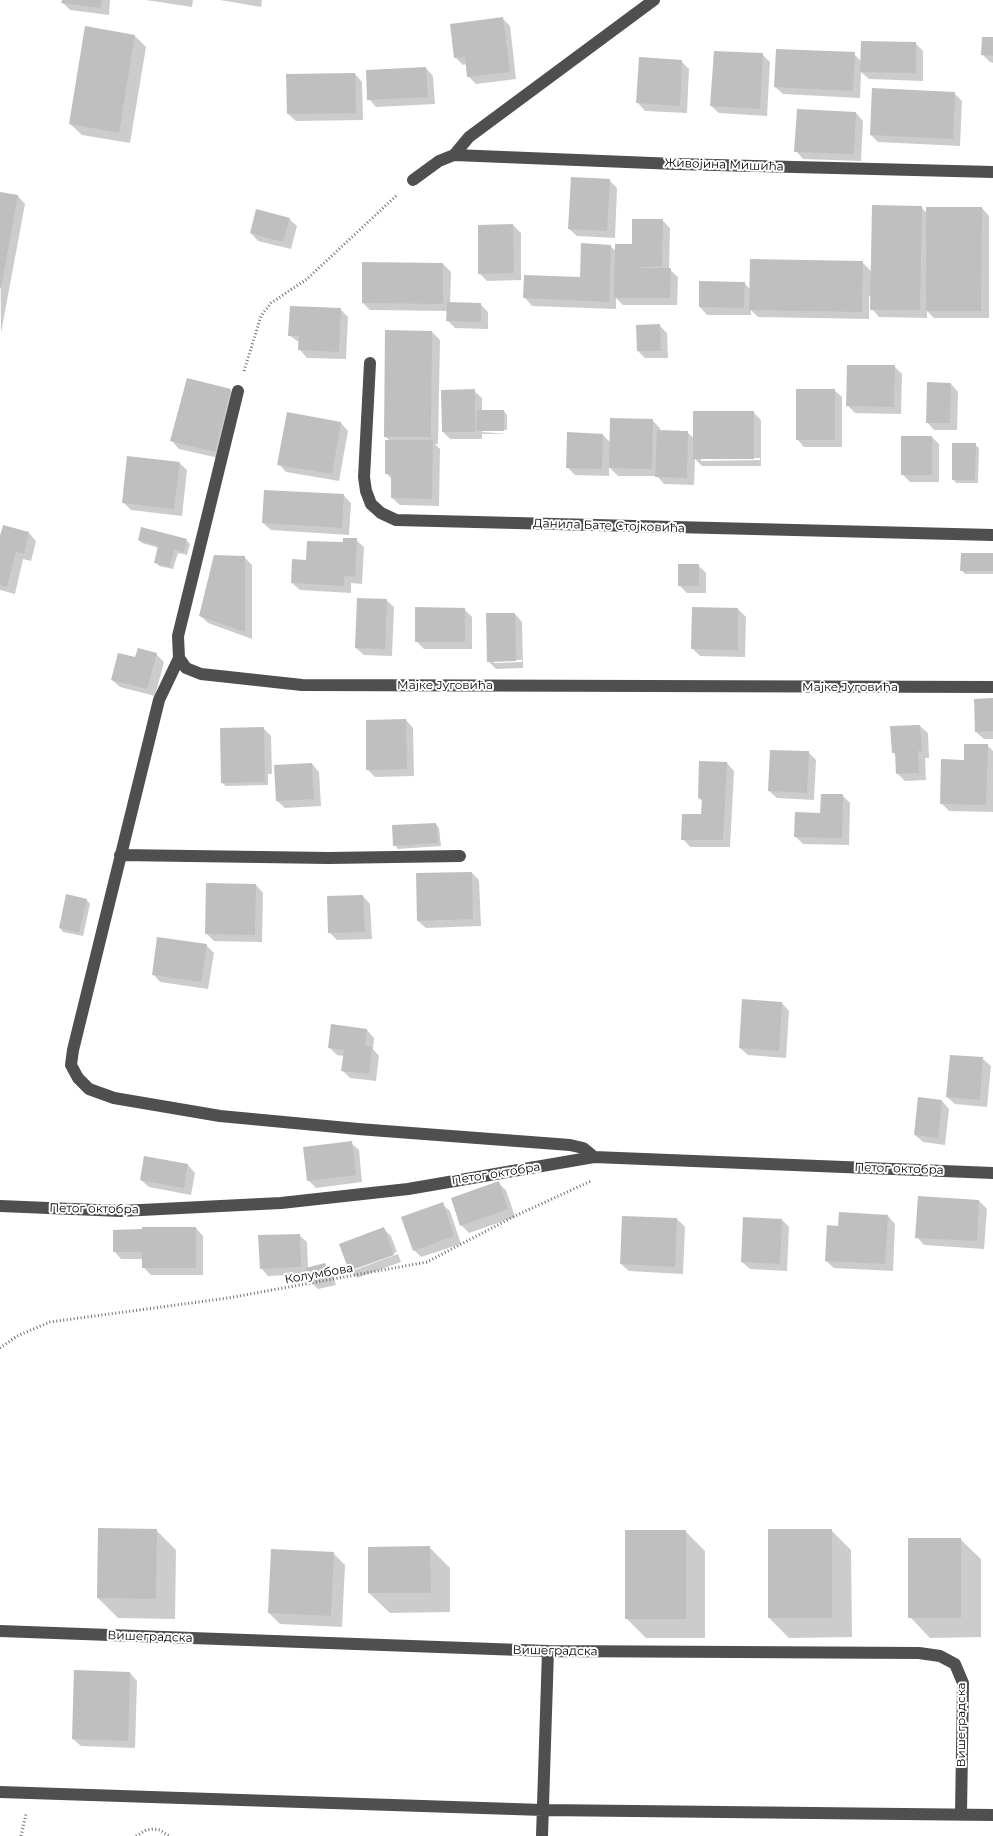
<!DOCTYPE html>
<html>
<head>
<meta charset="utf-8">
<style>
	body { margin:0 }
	canvas { display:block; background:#fff }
</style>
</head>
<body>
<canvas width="993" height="1836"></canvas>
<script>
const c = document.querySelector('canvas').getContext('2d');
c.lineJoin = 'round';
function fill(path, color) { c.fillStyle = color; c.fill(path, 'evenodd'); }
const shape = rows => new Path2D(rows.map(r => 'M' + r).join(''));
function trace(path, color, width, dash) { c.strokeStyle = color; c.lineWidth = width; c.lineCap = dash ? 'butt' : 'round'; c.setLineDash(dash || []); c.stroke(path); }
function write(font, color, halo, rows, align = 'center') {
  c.font = font + ' Montserrat,sans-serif'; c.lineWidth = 4; c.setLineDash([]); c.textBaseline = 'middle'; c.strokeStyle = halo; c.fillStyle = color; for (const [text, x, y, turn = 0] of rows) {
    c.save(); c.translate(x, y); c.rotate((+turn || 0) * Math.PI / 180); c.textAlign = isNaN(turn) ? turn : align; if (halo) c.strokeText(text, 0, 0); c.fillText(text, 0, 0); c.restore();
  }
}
const shadow = shape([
	[63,0,110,0,109,15,70,10,63,3],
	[146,0,193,0,192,7],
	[220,0,262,0,261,7],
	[503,19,510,26,516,79,476,84,468,76,467,64,463,65,455,57],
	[135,36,146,47,130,143,82,135,70,124],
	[993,38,993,63,990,62,983,55],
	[916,44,923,51,923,81,869,79,861,72,860,98,783,94,775,87,854,54,861,61],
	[763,55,770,62,767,116,719,113,711,106],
	[681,61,689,69,687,113,645,111,638,103],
	[426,68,433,76,435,104,376,107,369,99],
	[355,74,362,82,363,120,296,121,288,114],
	[954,93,962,101,960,146,878,142,871,135],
	[856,113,863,121,861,161,803,159,796,151],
	[609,180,617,188,615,238,577,236,569,229],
	[0,193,18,196,25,204,1,333],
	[921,207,927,213,982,208,989,216,989,318,934,318,927,311,927,318,879,317,872,309,872,296,869,296,869,319,758,317,751,310,751,315,707,315,700,307,744,283,751,290,862,262,872,272],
	[289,219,297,226,291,249,258,241,251,233],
	[662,220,670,228,669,269,678,277,677,305,623,305,616,298,616,309,532,306,525,298,581,278,610,246,616,251,633,245],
	[513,225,521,233,521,280,487,281,479,273],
	[443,264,451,272,450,304,480,304,488,312,488,329,455,328,447,320,448,311,370,310,363,303],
	[340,309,348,317,346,359,307,358,300,350,300,343,289,335],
	[660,326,667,333,668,358,645,358,638,351],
	[432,332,440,340,438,444,435,444,440,449,439,506,400,505,392,498,393,480,386,473,390,441,385,436],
	[895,367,902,374,901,414,855,413,847,405],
	[951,384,958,392,957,430,934,430,927,422],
	[230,390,238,398,223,459,179,449,172,441],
	[834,390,842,397,842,447,804,447,797,439],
	[474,391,482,398,482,411,504,411,507,415,507,430,482,429,482,432,507,434,482,434,482,439,450,439,443,432],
	[753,412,761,420,761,466,702,466,695,459,694,485,664,484,657,476,618,476,609,467,609,476,575,475,567,467,603,435,611,443,653,421,660,428,660,431,687,432,695,439],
	[701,458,760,458,760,460,701,461],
	[341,423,348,431,339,481,286,472,279,464],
	[932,437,939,444,939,482,910,482,903,475],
	[975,445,979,448,978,483,956,483,953,479],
	[179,463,187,470,182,516,131,510,123,502],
	[343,495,351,503,349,535,271,530,263,523],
	[29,533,36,541,31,561,23,559,15,594,0,590,0,541],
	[139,540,186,540,190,544,187,555,178,553,173,569,159,566,156,562,159,548,142,543],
	[356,540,364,547,362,584,351,583,351,593,300,590,292,583,308,561],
	[993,554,993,574,965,574,961,570],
	[244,557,252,565,252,639,208,623,200,615],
	[698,565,706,573,706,593,687,593,680,586],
	[386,600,394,607,392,656,364,655,356,648],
	[464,609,472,617,472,649,424,649,416,641],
	[738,609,746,617,745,657,700,656,693,649],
	[515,614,522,622,523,668,496,669,488,661],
	[494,660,522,660,522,662,494,663],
	[156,654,164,662,155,696,120,687,112,680,136,659],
	[993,699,993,739,984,739,976,732],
	[406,720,413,728,414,776,375,777,367,769],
	[920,726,928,733,929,758,925,758,926,780,905,781,898,774,897,756,893,752],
	[263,728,271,736,272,774,268,774,268,785,226,786,222,783],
	[987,745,993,751,993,812,949,811,941,803,965,761],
	[808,752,816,760,814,800,777,798,769,791],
	[727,763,734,771,730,847,690,847,683,839,703,816,703,802,699,798],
	[312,764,319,772,321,806,285,808,277,801],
	[843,796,850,803,849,845,803,844,795,836],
	[436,824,439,828,441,846,398,849,395,845],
	[472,873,479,880,481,926,426,928,418,921],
	[256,885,263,893,262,942,214,941,206,933],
	[363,896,370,904,372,939,337,940,330,933],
	[87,900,90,904,83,936,63,932,60,928],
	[206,945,214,953,208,989,160,982,153,974],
	[782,1003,789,1011,786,1058,748,1055,740,1048],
	[367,1030,374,1038,373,1049,379,1056,376,1081,350,1078,342,1070,344,1056,337,1055,330,1048],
	[951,1056,983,1059,991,1066,987,1107,955,1104,947,1097],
	[942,1101,949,1109,945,1145,923,1142,915,1135],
	[351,1143,359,1150,362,1182,316,1188,308,1180],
	[188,1165,195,1173,191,1195,149,1187,141,1180],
	[498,1183,506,1190,515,1217,469,1233,461,1225],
	[919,1197,979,1201,987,1209,984,1249,924,1245,917,1237],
	[442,1204,450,1211,461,1244,421,1257,414,1250],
	[888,1216,895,1224,893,1271,834,1268,826,1261,840,1227],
	[677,1219,685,1227,683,1274,629,1271,621,1264],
	[782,1220,789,1227,787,1271,750,1269,742,1262],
	[196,1228,203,1236,203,1275,151,1275,143,1267,143,1259,121,1259,114,1251],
	[384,1229,391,1236,397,1252,352,1268,352,1271,398,1254,401,1262,357,1278,350,1270],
	[299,1235,307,1242,308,1268,325,1264,332,1272,336,1285,318,1289,311,1282,309,1274,268,1276,261,1268],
	[156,1530,176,1550,175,1619,118,1618,98,1598],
	[831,1530,851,1550,852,1637,789,1638,769,1618],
	[685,1531,705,1551,705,1638,646,1638,626,1618],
	[960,1539,981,1559,981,1637,930,1638,910,1617],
	[430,1548,450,1568,450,1612,390,1613,369,1593],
	[334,1554,345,1565,342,1627,280,1624,269,1613],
	[130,1673,137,1681,135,1748,81,1746,73,1739]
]);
const building = shape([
	[62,0,102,0,101,8,61,3],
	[503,17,510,72,467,77,465,57,454,58,450,24],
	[85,26,135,35,119,133,69,124],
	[982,37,993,37,993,56,981,55],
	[861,41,916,42,916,73,860,72],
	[776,49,855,52,853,91,774,87],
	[714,51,763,53,760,109,710,106],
	[639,57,682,60,680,106,636,103],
	[426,67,428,97,367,100,366,70],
	[355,73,356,113,287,114,286,74],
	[872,88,955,92,953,139,870,135],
	[797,109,856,112,854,154,794,152],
	[571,177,610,179,607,231,568,229],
	[0,192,18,195,1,288,0,288],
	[872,205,922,206,920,310,870,310],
	[926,207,982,207,981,311,926,311],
	[256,209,290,218,283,242,250,233],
	[632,219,663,219,662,266,631,268,671,268,670,298,614,298,615,244,632,244],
	[513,224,514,273,478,274,478,225],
	[581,243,611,245,609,302,523,298,524,275,580,277],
	[750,259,863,261,862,312,749,310],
	[362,262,443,263,443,304,362,303],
	[699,281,745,282,744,308,699,307],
	[447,302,481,303,481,322,446,321],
	[290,306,341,308,339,352,298,350,299,336,288,336],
	[660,324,661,351,637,351,636,325],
	[385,330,432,331,431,437,384,437],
	[847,365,895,365,894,407,846,406],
	[187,378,231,389,215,452,170,441],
	[927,382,951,383,950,423,926,423],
	[475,389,475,432,442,432,441,390],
	[796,389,835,389,835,440,796,440],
	[477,410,504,410,504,431,476,431],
	[693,411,754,411,754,459,693,459],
	[287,412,341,422,332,474,277,465],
	[610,418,653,419,652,469,609,468],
	[657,430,688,431,687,478,655,477],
	[567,432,603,434,602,469,566,468],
	[901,436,932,436,932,475,901,475],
	[385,440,433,440,432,499,391,498,391,474,385,474],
	[952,443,976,443,975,480,952,480],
	[127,456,180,462,174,509,122,503],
	[264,490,344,494,342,528,262,523],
	[3,525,29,532,24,554,16,552,7,587,0,585,0,536],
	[141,527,187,539,184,552,174,550,170,567,154,563,158,546,138,540],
	[343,538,357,538,355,577,344,576,344,586,291,583,292,559,306,560,307,541,343,542],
	[961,553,993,553,993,571,960,571],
	[214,555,245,556,245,632,199,616],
	[678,564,699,564,699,586,678,586],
	[357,598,387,599,385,649,355,648],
	[415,607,465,608,465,642,415,642],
	[692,607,738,608,738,650,691,649],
	[486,613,515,613,516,661,487,662],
	[138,648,157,653,147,689,111,680,118,653,135,657],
	[993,698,993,731,975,732,974,699],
	[406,719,407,769,366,770,366,720],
	[920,725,922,751,918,751,919,773,896,774,895,753,892,753,890,726],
	[264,727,265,782,221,783,220,728],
	[964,744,988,744,986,805,940,804,941,759,964,760],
	[770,750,809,751,807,793,768,791],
	[699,761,727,762,723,840,681,840,682,814,701,814,702,799,698,798],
	[312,763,314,799,276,801,274,765],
	[821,794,843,794,842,838,794,837,795,812,820,813],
	[436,823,438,843,393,846,392,825],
	[472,872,473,919,417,921,416,873],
	[206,883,256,884,255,935,205,934],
	[66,894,87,899,79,933,59,928],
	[363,895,365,932,328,933,327,896],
	[157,937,207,944,201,982,152,975],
	[742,999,782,1002,779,1051,739,1048],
	[331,1024,367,1029,365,1046,372,1047,369,1074,341,1071,344,1050,328,1048],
	[950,1055,983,1057,980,1100,946,1097],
	[918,1097,942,1100,938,1138,914,1135],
	[352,1141,356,1175,307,1181,303,1147],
	[144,1156,188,1164,184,1188,140,1180],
	[499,1181,508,1209,460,1226,451,1198],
	[918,1196,979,1200,977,1241,915,1238],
	[443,1202,454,1236,413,1251,401,1217],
	[839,1212,888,1215,885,1264,825,1261,827,1225,838,1226],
	[622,1216,677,1218,675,1267,620,1264],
	[743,1217,782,1219,780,1264,741,1262],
	[142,1227,196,1227,196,1268,142,1268,142,1252,113,1252,113,1230,142,1229],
	[384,1227,394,1255,349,1271,339,1244],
	[300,1234,301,1267,260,1269,258,1235],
	[325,1263,329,1277,310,1283,306,1268],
	[98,1528,157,1529,156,1599,97,1598],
	[768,1529,832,1529,832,1618,768,1618],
	[625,1530,686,1530,686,1619,625,1619],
	[908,1538,961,1538,961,1618,908,1618],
	[430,1546,431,1593,368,1593,368,1547],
	[271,1549,334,1552,331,1616,268,1613],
	[74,1670,130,1672,128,1741,72,1739]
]);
const path = shape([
	[244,371,261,316,271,303,307,279,397,195],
	[0,1348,17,1336,50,1322,228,1298,427,1262,515,1216,591,1181],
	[21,1836,26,1814],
	[136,1836,146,1830,153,1829,160,1830,169,1836]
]);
const minor = shape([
	[454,155,469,137,654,0],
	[413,180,439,161,454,155,676,164,993,172],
	[370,363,364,477,366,491,371,504,381,513,396,520,993,535],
	[238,391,178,636,179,658,186,668,201,674,302,685,993,687],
	[179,658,159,700,73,1050,71,1065,78,1078,89,1089,114,1098,220,1116,358,1129,570,1145,583,1148,594,1157],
	[120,855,329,858,460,856],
	[0,1206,121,1211,281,1203,408,1189,594,1157,993,1173],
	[0,1631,548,1651,919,1653,940,1656,955,1664,963,1683,961,1814],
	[0,1792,543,1810,993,1815],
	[542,1836,548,1651]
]);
const streetNames = [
	["Живојина Мишића",724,165,2],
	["Данила Бате Стојковића",609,526,2],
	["Мајке Југовића",445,685],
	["Мајке Југовића",850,687],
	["Петог октобра",899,1169,2],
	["Петог октобра",496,1174,-9],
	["Петог октобра",94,1209,1],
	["Колумбова",319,1274,-10],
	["Вишеградска",150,1637,2],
	["Вишеградска",555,1651,1],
	["Вишеградска",961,1725,-90]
];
fill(shadow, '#0003');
fill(building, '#bfbfbf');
trace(path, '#717171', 3, [1, 2.5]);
trace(minor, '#4f4f4f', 12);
write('12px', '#000', '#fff', streetNames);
</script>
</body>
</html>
